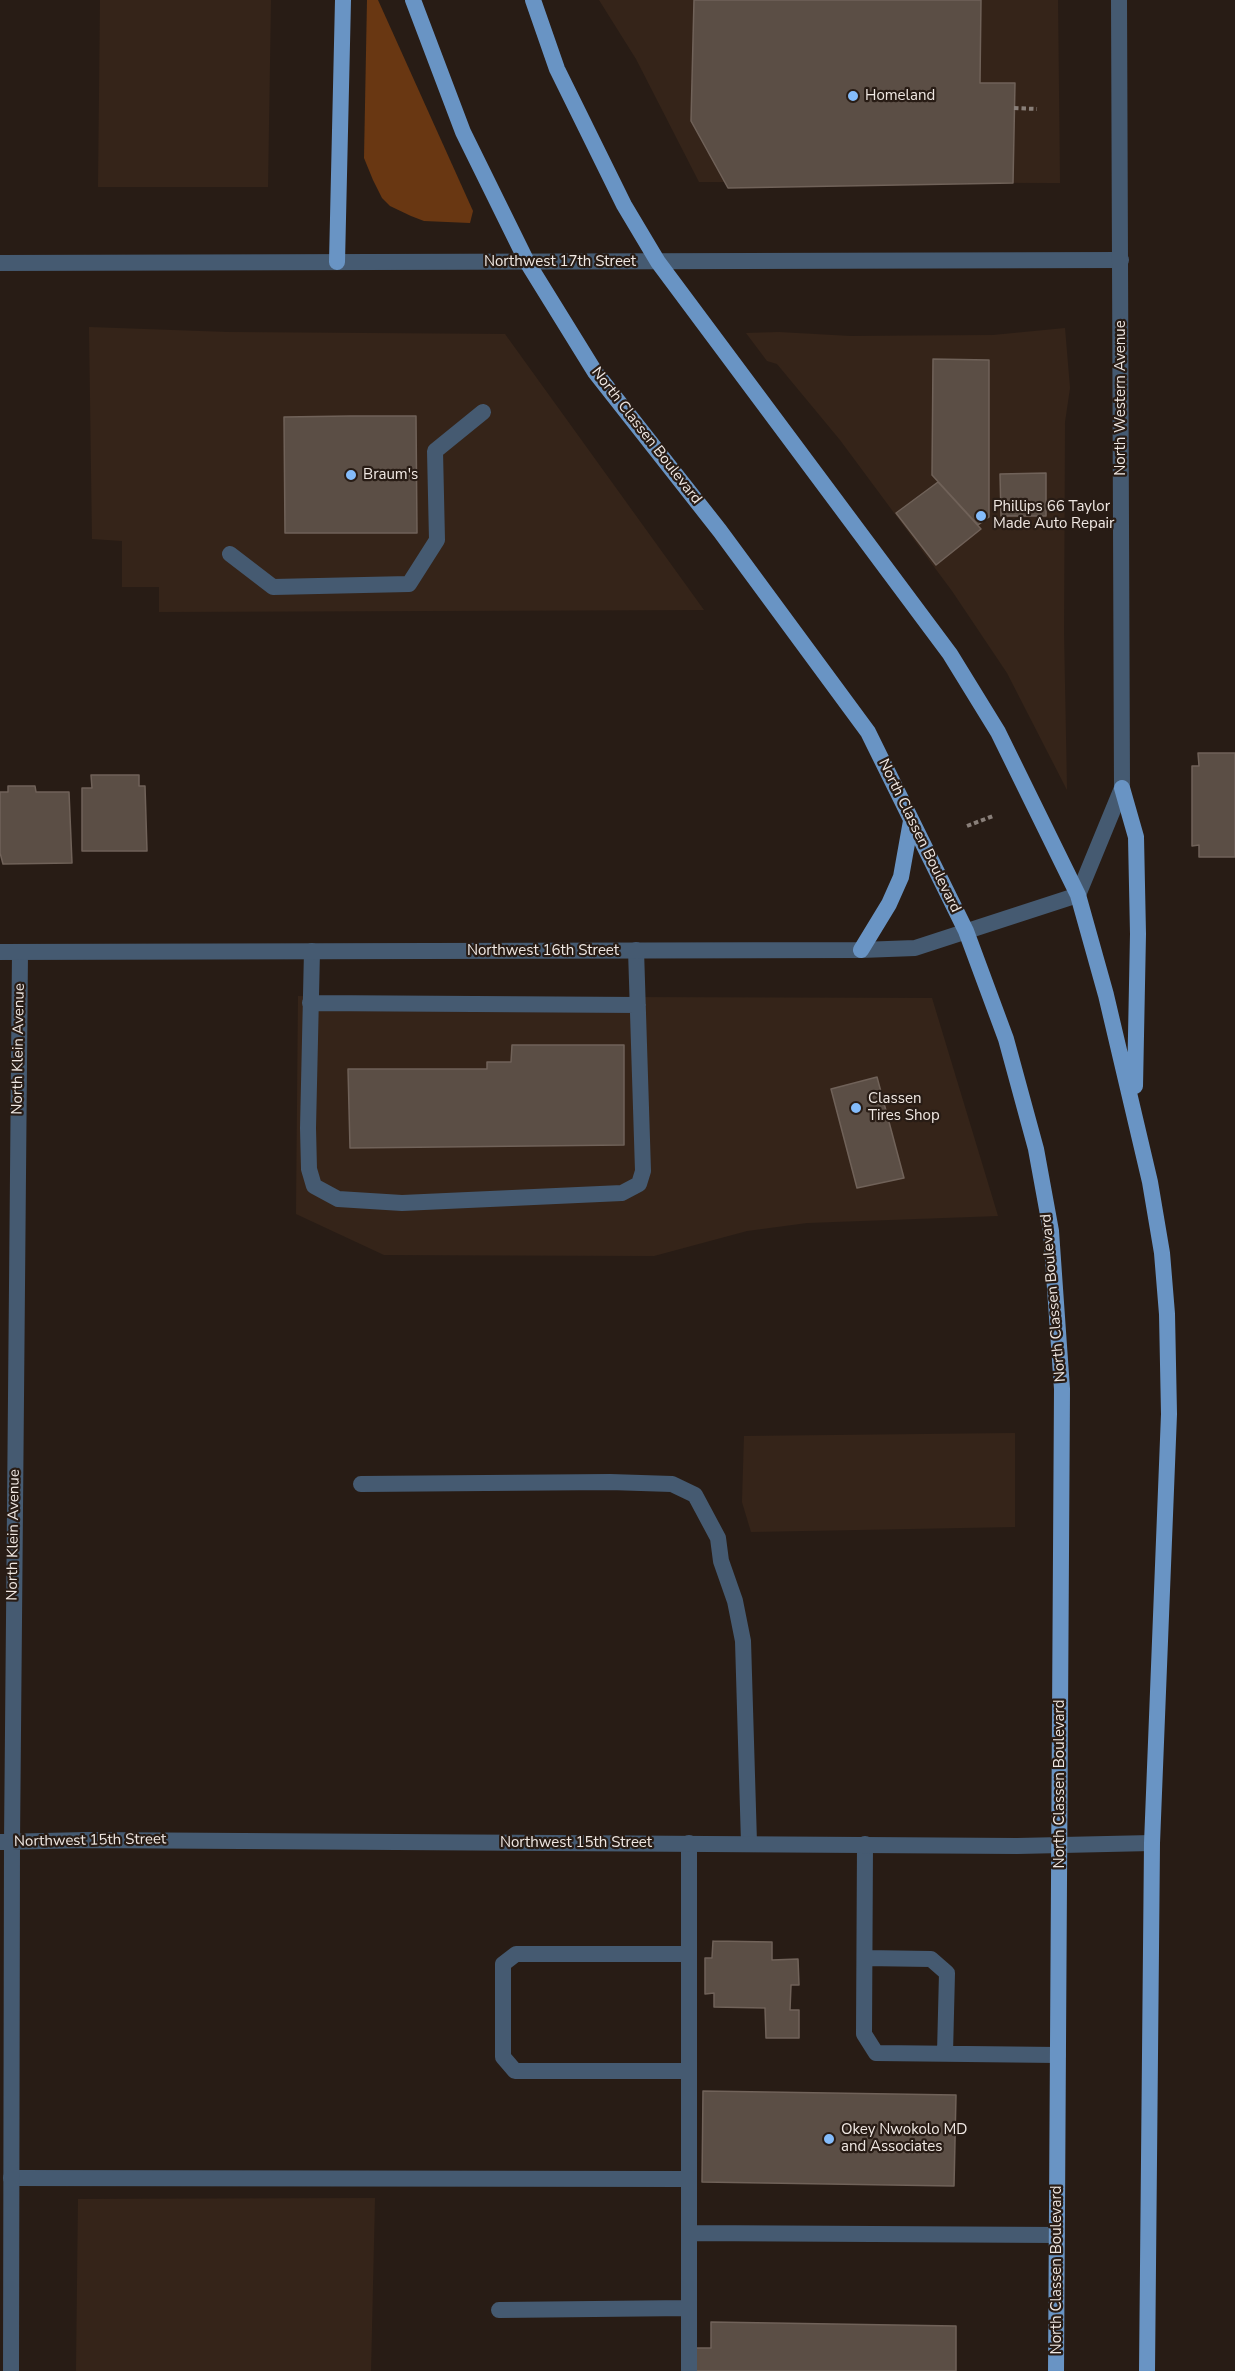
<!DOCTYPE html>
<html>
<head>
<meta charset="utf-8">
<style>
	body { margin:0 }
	canvas { display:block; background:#281c15 }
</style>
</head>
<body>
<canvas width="1235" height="2371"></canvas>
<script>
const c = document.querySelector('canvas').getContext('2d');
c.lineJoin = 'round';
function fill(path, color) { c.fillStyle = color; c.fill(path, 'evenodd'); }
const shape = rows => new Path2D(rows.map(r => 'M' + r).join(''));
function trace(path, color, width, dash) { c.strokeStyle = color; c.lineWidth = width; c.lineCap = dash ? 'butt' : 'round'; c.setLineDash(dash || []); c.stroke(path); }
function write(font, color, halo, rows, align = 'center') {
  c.font = font + ' "Nunito Sans",sans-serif'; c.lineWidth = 4.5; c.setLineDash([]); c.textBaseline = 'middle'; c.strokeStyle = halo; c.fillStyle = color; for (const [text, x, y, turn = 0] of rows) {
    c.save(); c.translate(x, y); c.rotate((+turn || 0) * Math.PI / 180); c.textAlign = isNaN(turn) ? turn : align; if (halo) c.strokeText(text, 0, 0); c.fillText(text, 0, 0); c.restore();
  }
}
const built = shape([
	[100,0,271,0,268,187,98,187],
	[599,0,1058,0,1060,183,699,182,636,59],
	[89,327,228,332,505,334,704,610,159,612,159,587,122,587,122,541,92,539],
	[1065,328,1070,388,1065,422,1064,632,1067,790,1007,673,952,591,840,440,777,364,767,361,746,333,779,332,850,336,993,335],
	[298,996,932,998,998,1216,807,1223,747,1231,654,1256,384,1255,296,1214],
	[1015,1433,1015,1527,751,1532,742,1502,744,1436],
	[375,2198,371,2371,76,2371,78,2199]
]);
const green = shape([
	[367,0,378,0,473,211,470,223,424,221,411,216,390,206,382,198,373,180,364,158]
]);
const building = shape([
	[694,0,981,0,980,83,1015,83,1013,183,728,188,691,121,694,0],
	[933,359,989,360,989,517,978,525,932,475,933,359],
	[350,416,416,416,417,533,285,533,284,417,350,416],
	[1046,473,1046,516,1001,516,1000,474,1046,473],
	[938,482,981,529,936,565,896,513,938,482],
	[1198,753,1235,753,1235,857,1199,857,1199,845,1192,846,1192,766,1199,766,1198,753],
	[91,775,139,775,139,786,145,786,147,851,82,851,82,788,92,788,91,775],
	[8,786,35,786,36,792,69,792,72,863,3,864,0,853,0,792,8,792,8,786],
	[512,1045,624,1045,624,1145,350,1148,348,1069,487,1069,487,1062,511,1062,512,1045],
	[877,1077,904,1178,857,1188,831,1089,877,1077],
	[713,1941,772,1942,772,1960,798,1959,799,1985,791,1985,790,2010,799,2010,799,2038,766,2038,765,2008,714,2007,714,1993,705,1994,705,1958,712,1958,713,1941],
	[703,2091,956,2095,954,2186,702,2182,703,2091],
	[711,2322,956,2326,956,2371,692,2371,693,2348,711,2348,711,2322]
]);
const path = shape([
	[1014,108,1037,109],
	[967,826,993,816]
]);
const service = shape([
	[230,554,273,587,409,584,437,540,435,451,483,412],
	[312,951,308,1128,309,1169,314,1186,338,1199,402,1203,622,1193,639,1184,643,1171,636,950],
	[310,1003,638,1005],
	[361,1484,610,1482,672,1484,695,1495,718,1538,721,1561,735,1601,743,1641,749,1843],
	[689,1843,689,2371],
	[865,1844,864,2034,876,2053,1058,2055],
	[689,1954,516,1954,503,1964,503,2057,515,2071,689,2071],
	[865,1958,931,1959,947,1973,945,2053],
	[11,2178,689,2179],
	[689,2233,1057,2235],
	[499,2310,689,2308]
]);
const minor = shape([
	[0,263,1121,260],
	[0,1842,87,1840,1017,1846,1152,1843],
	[11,2371,12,1842,20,952]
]);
const tertiary = shape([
	[0,952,861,950,915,948,1078,895,1122,788,1119,0]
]);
const primary = shape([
	[413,0,463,132,527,262,595,372,720,531,868,732,966,931,1006,1039,1036,1149,1051,1231,1062,1389,1056,2371],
	[533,0,557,69,624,205,658,262,950,654,998,732,1078,895,1106,995,1150,1182,1162,1253,1167,1314,1169,1414,1152,1843,1147,2371],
	[337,262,343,0],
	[1122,788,1136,837,1138,934,1135,1086],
	[861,950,889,904,901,877,911,821]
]);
const markers = [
	[853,96,6,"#84bcfb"],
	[351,475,6,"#84bcfb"],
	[981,516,6,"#84bcfb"],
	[856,1108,6,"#84bcfb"],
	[829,2139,6,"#84bcfb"]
];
const poiNames = [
	["Homeland",865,96],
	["Braum's",363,475],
	["Phillips 66 Taylor",993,507],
	["Made Auto Repair",993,524],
	["Classen",868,1099],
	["Tires Shop",868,1116],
	["Okey Nwokolo MD",841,2130],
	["and Associates",841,2147]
];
const streetNames = [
	["Northwest 17th Street",560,262],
	["North Western Avenue",1121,398,-90],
	["North Classen Boulevard",646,436,52],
	["North Classen Boulevard",919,836,64],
	["Northwest 16th Street",543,951],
	["North Klein Avenue",19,1049,-89],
	["North Classen Boulevard",1054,1298,-95],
	["North Klein Avenue",14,1535,-89],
	["North Classen Boulevard",1060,1784,-90],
	["Northwest 15th Street",90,1841,-1],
	["Northwest 15th Street",576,1843],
	["North Classen Boulevard",1057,2270,-90]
];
fill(built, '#352419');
fill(green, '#693712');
fill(building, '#5b4e45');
trace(building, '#706259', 1.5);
trace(path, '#897f79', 4, [4.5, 3]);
trace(service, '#455a71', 16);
trace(minor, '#455a71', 16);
trace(tertiary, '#455a71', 16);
trace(primary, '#6994c4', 16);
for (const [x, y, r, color] of markers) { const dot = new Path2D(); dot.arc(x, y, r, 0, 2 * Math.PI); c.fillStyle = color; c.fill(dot); trace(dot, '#281c15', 2); }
write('15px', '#f0e8e3', '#281c15', poiNames, 'left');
write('15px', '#f0e8e3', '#281c15', streetNames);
</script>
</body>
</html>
